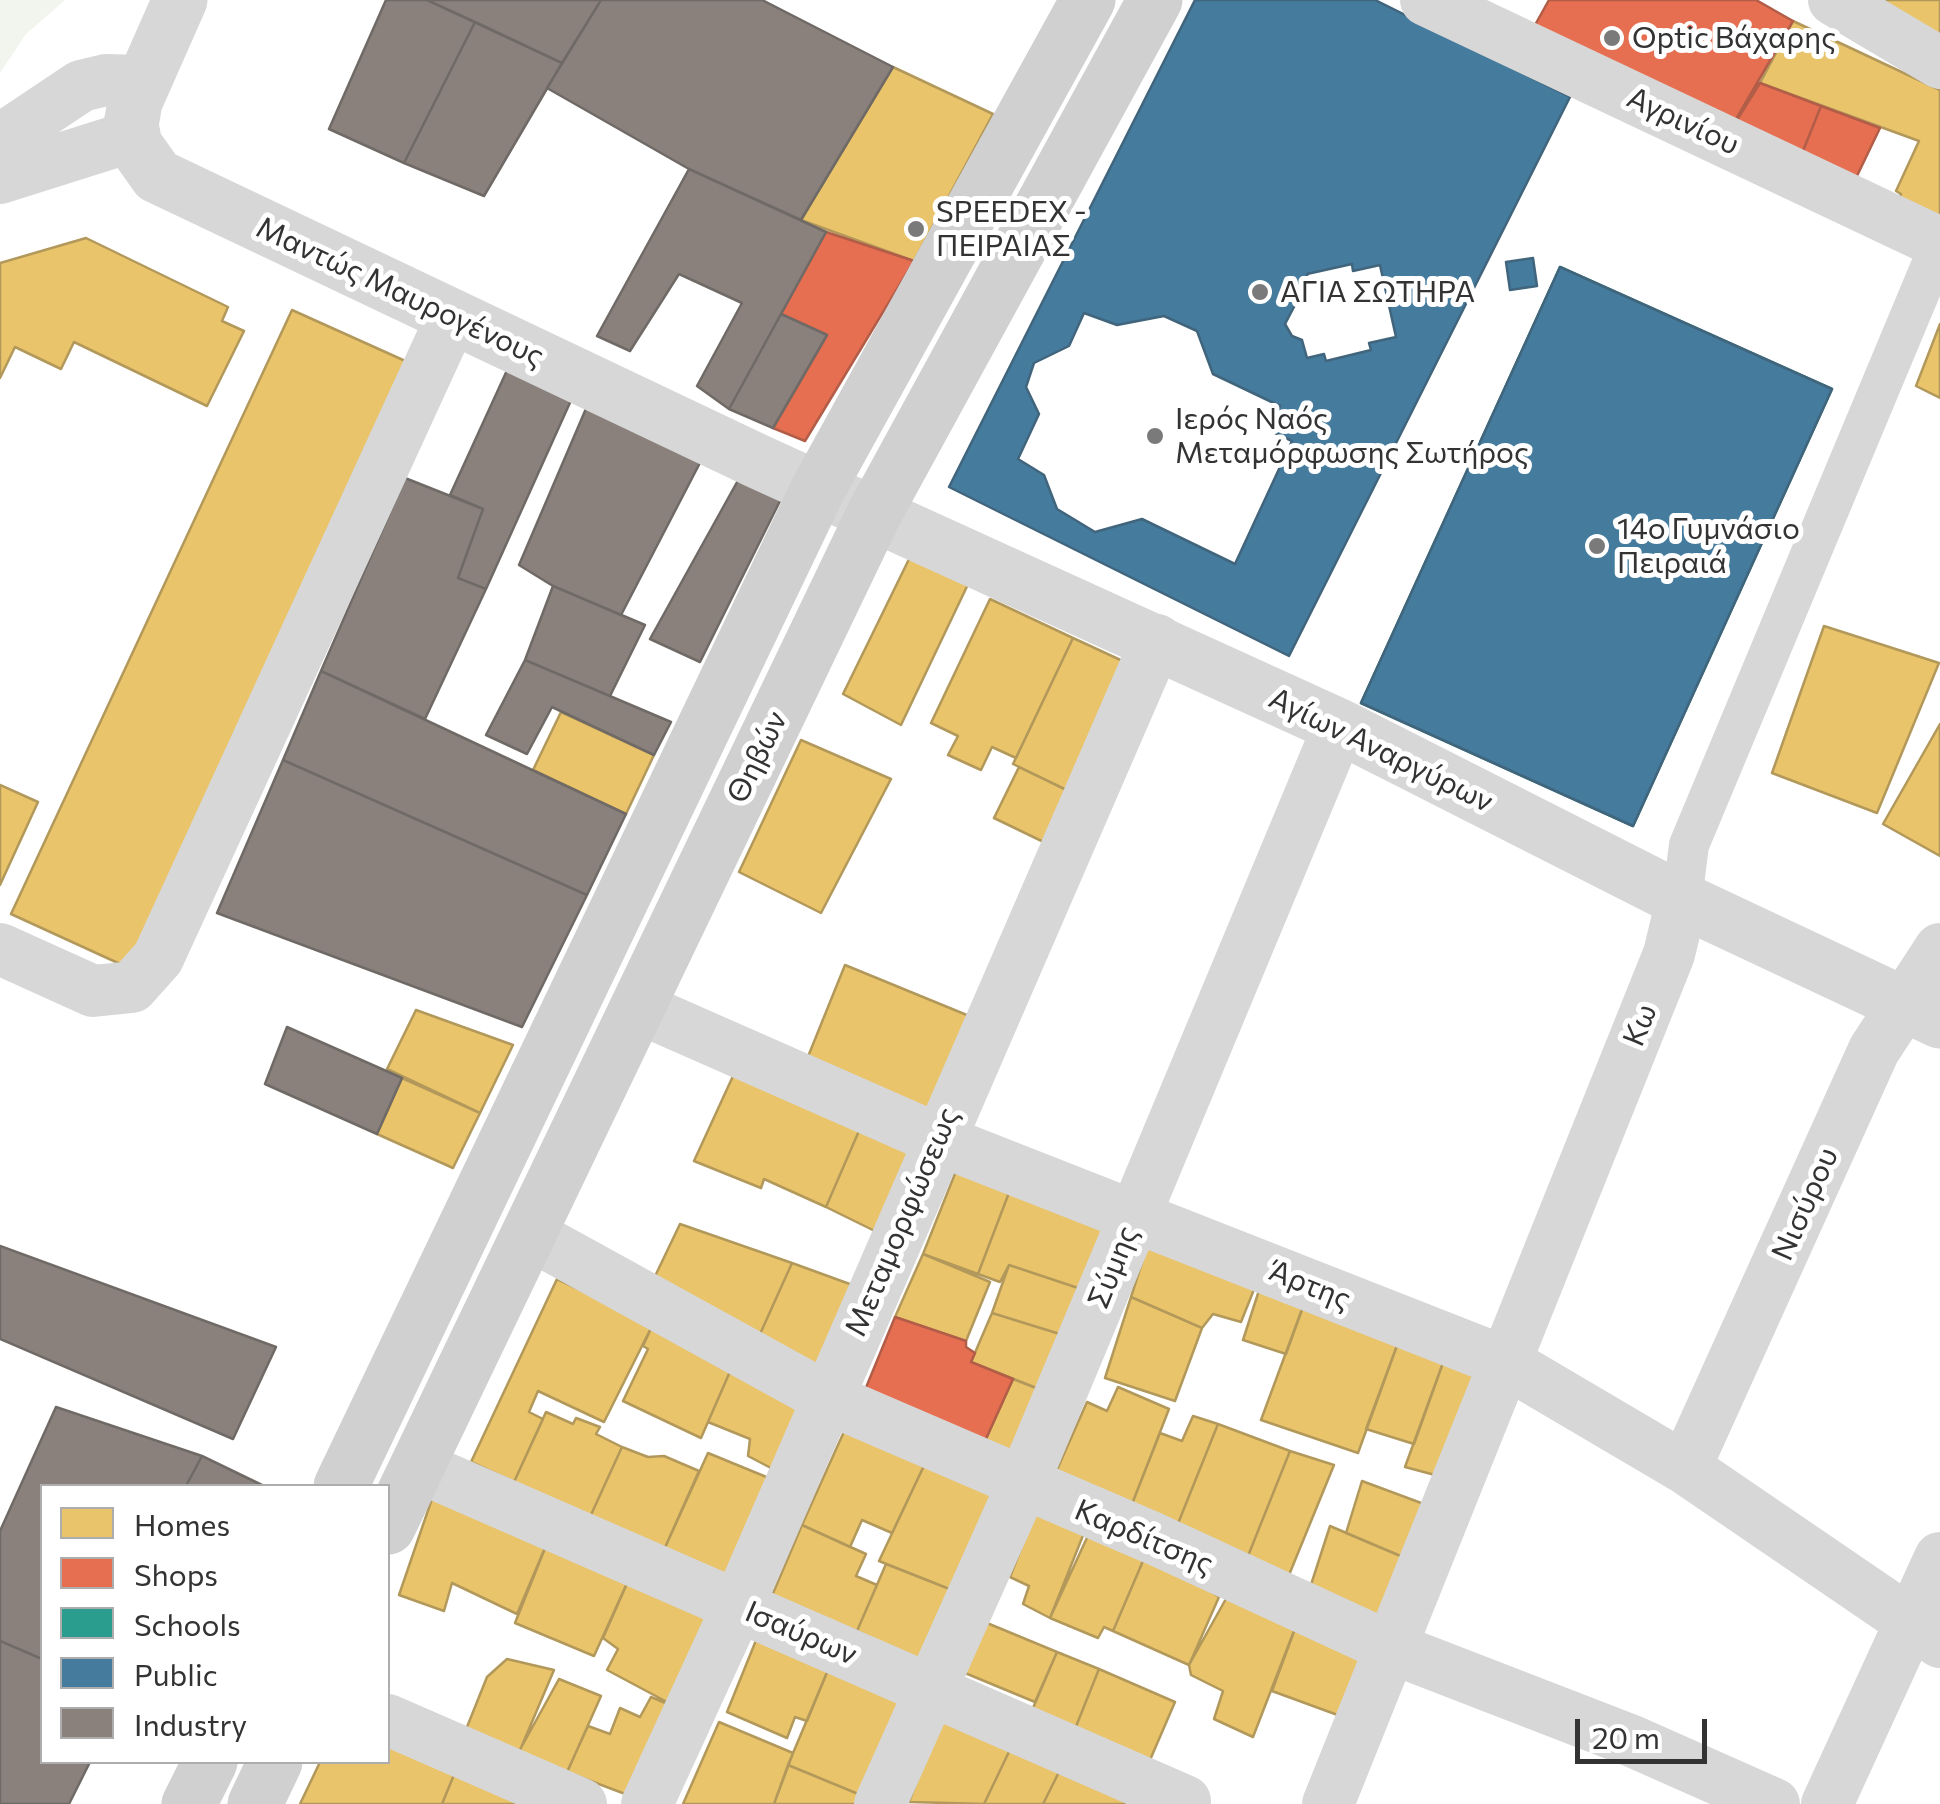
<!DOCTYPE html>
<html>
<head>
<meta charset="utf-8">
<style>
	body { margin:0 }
	#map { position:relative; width:1940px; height:1804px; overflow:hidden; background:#fff; font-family:Commissioner,sans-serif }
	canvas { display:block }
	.legend { position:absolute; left:40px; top:1484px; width:350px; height:280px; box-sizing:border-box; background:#fff; border:2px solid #adadad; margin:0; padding:12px 18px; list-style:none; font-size:30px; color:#333 }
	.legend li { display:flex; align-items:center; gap:20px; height:50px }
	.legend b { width:50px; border:2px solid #adadad }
	.scale { position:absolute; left:1575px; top:1719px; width:132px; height:45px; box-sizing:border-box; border:5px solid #333; border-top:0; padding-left:12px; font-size:30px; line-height:35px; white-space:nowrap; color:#333; -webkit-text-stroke:8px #fff; paint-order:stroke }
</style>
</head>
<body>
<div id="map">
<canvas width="1940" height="1804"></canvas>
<ul class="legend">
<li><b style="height:28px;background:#e9c46a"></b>Homes</li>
<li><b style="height:28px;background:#e76f51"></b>Shops</li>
<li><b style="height:28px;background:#2a9d8f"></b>Schools</li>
<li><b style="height:28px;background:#457b9d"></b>Public</li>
<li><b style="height:28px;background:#8a817c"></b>Industry</li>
</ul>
<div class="scale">20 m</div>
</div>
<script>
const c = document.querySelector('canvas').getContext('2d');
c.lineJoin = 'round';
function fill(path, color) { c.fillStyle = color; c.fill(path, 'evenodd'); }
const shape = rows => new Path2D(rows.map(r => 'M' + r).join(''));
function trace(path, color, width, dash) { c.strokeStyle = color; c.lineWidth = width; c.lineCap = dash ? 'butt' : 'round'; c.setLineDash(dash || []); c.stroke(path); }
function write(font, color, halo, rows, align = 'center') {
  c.font = font + ' Commissioner,sans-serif'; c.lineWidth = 10; c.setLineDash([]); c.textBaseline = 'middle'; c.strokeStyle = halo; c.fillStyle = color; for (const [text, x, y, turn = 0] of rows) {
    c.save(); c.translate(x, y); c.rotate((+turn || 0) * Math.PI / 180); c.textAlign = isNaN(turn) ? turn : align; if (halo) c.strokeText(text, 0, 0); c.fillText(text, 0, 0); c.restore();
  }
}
const green = shape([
	[0,0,65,0,26,34,0,73]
]);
const homes = shape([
	[1887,0,1940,0,1940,41,1878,15,1887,0],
	[1793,21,1940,90,1940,221,1898,202,1901,194,1896,191,1919,141,1760,83,1793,21],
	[893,67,993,114,914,261,801,220,893,67],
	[86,238,228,307,222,321,244,331,207,406,74,342,61,369,15,347,0,378,0,263,86,238],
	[292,310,412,364,131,969,11,914,292,310],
	[1940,324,1940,398,1916,386,1940,324],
	[912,553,971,578,901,725,843,694,912,553],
	[990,599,1073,638,1016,758,992,747,981,770,948,755,958,736,931,723,990,599],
	[1824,626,1939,663,1877,813,1772,773,1824,626],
	[1073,638,1140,669,1079,796,1013,764,1073,638],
	[561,712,654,755,626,814,533,770,561,712],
	[1940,724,1940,856,1883,824,1940,724],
	[801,740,891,779,821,913,739,872,801,740],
	[1019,767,1079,796,1054,847,994,818,1019,767],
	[0,785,38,802,0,885,0,785],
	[845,965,979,1020,933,1123,803,1069,845,965],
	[416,1010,513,1045,480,1113,387,1069,416,1010],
	[739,1063,865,1117,826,1207,764,1179,761,1188,694,1161,739,1063],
	[402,1078,480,1113,453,1168,377,1134,402,1078],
	[865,1117,928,1147,891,1239,826,1207,865,1117],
	[960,1161,1015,1177,978,1274,923,1254,960,1161],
	[1015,1177,1132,1220,1096,1294,1009,1265,1000,1282,978,1274,1015,1177],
	[680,1224,792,1263,756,1343,647,1293,680,1224],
	[1153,1228,1261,1272,1241,1322,1213,1314,1202,1328,1131,1297,1153,1228],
	[923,1254,990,1282,966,1341,895,1317,923,1254],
	[792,1263,869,1291,831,1377,756,1343,792,1263],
	[1009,1265,1096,1294,1076,1339,992,1313,1009,1265],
	[1263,1278,1308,1293,1286,1354,1243,1340,1263,1278],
	[557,1279,653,1324,604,1422,538,1391,529,1412,543,1419,514,1482,471,1462,557,1279],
	[1308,1293,1402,1332,1358,1453,1261,1420,1308,1293],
	[1131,1297,1202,1328,1175,1401,1105,1378,1131,1297],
	[992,1313,1076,1339,1054,1395,971,1362,992,1313],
	[653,1324,735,1360,701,1438,623,1401,648,1349,643,1346,653,1324],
	[1402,1332,1448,1349,1414,1444,1366,1429,1402,1332],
	[1448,1349,1500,1374,1450,1479,1405,1467,1448,1349],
	[735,1360,824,1401,790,1478,748,1456,750,1439,708,1422,735,1360],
	[1013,1379,1054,1395,1026,1459,985,1441,1013,1379],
	[1118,1387,1169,1409,1132,1504,1056,1472,1087,1402,1107,1411,1118,1387],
	[546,1412,573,1424,576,1418,600,1427,596,1434,622,1447,590,1517,514,1482,546,1412],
	[851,1416,930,1453,892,1533,862,1520,850,1547,802,1525,851,1416],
	[1193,1416,1218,1424,1177,1526,1132,1504,1160,1433,1182,1441,1193,1416],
	[1218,1424,1290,1451,1248,1556,1177,1526,1218,1424],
	[622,1447,648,1457,664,1456,699,1471,663,1552,590,1517,622,1447],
	[1290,1451,1334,1465,1289,1575,1248,1556,1290,1451],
	[708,1453,781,1483,734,1587,663,1552,708,1453],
	[930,1453,1005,1485,957,1592,879,1561,930,1453],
	[1362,1481,1440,1510,1417,1563,1346,1533,1362,1481],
	[436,1487,550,1536,517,1614,452,1583,444,1611,399,1595,436,1487],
	[1038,1505,1088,1523,1050,1618,1023,1604,1029,1586,1010,1577,1038,1505],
	[802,1525,866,1554,856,1576,877,1585,857,1631,771,1598,802,1525],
	[1330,1526,1417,1563,1388,1630,1308,1594,1330,1526],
	[1091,1529,1149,1547,1113,1631,1104,1627,1098,1638,1050,1618,1091,1529],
	[550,1536,633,1570,594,1656,515,1623,550,1536],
	[1149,1547,1219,1597,1189,1665,1113,1631,1149,1547],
	[886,1564,957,1592,928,1655,915,1659,857,1631,886,1564],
	[633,1570,734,1615,682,1710,607,1670,618,1649,603,1638,633,1570],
	[1232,1588,1299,1618,1253,1737,1214,1719,1223,1691,1191,1675,1189,1665,1232,1588],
	[1299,1618,1381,1656,1354,1721,1272,1691,1299,1618],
	[987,1623,1057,1652,1035,1702,965,1673,987,1623],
	[761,1628,833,1658,807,1721,795,1717,787,1738,727,1712,761,1628],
	[1057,1652,1099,1669,1073,1734,1030,1715,1057,1652],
	[833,1658,913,1690,868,1798,788,1765,833,1658],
	[507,1659,554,1670,515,1762,461,1742,487,1677,507,1659],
	[1099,1669,1175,1702,1147,1767,1073,1734,1099,1669],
	[559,1679,601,1696,565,1777,517,1755,559,1679],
	[651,1697,682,1710,641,1800,567,1772,588,1726,610,1734,620,1708,640,1717,651,1697],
	[945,1707,1017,1735,984,1804,909,1802,945,1707],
	[719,1722,793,1753,774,1804,683,1804,719,1722],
	[1017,1735,1068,1754,1043,1804,984,1804,1017,1735],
	[388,1739,458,1765,442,1804,300,1804,320,1762,388,1762,388,1739],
	[1064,1762,1153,1804,1043,1804,1064,1762],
	[458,1765,549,1804,442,1804,458,1765],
	[788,1765,868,1798,866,1804,774,1804,788,1765]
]);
const shops = shape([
	[1549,0,1756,0,1793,21,1724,140,1530,34,1549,0],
	[1760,83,1821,106,1801,156,1732,128,1760,83],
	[1821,106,1880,128,1856,178,1801,156,1821,106],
	[826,232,914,261,805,441,773,428,827,335,781,314,826,232],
	[895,1317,966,1341,966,1347,975,1353,971,1362,1013,1379,985,1441,865,1390,895,1317]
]);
const schools = shape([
	[1560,267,1832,389,1633,826,1361,703,1560,267]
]);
const public = shape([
	[1195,0,1375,0,1570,97,1289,656,949,487,1195,0],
	[1533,258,1537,286,1510,290,1506,262,1533,258],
	[1352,264,1353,271,1380,265,1396,337,1369,343,1371,350,1326,361,1324,354,1307,358,1302,340,1292,336,1285,324,1295,305,1290,287,1308,282,1307,274,1352,264],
	[1560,267,1832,389,1633,826,1361,703,1560,267],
	[1084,313,1117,325,1164,316,1197,331,1213,374,1280,406,1269,430,1292,441,1235,564,1142,519,1095,532,1057,509,1044,475,1018,459,1039,414,1026,387,1034,363,1069,346,1084,313]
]);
const industry = shape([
	[386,0,427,0,475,22,404,163,329,129,386,0],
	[427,0,601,0,562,63,427,0],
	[601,0,762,0,893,67,801,220,689,169,547,88,601,0],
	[475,22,562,63,484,196,404,163,475,22],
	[689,169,826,232,729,409,697,386,742,303,679,274,630,351,597,336,689,169],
	[781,314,827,335,773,428,729,409,781,314],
	[509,366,573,396,486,589,458,578,483,509,450,495,509,366],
	[588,404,703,457,621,615,553,586,519,565,588,404],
	[741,475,783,495,700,662,650,639,741,475],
	[405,478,483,509,458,578,486,589,425,719,321,671,405,478],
	[553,586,645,625,610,696,525,660,553,586],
	[525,660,671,722,654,755,552,707,527,754,486,735,525,660],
	[321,671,626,814,587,895,283,760,321,671],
	[283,760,587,895,522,1027,217,913,283,760],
	[287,1027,402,1078,377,1134,265,1084,287,1027],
	[0,1246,276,1347,233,1439,0,1339,0,1246],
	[56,1407,202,1456,186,1486,42,1486,42,1659,0,1641,0,1531,56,1407],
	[202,1456,264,1486,186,1486,202,1456],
	[0,1641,42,1659,42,1762,90,1762,69,1804,0,1804,0,1641]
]);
const pedestrian = shape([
	[1682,900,1689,845,1940,244]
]);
const minor = shape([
	[1426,0,1940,243],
	[1834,0,1940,63],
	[0,140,81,86,106,80,144,81],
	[0,178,133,136],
	[0,949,93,991,132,987,158,958,452,317],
	[637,1007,937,1139,1505,1362,1685,1468,1940,1642],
	[531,1235,827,1398,1155,1539,1389,1647,1632,1741,1774,1804],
	[417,1466,1185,1801],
	[1685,1468,1874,1050,1940,949],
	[388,1720,581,1804],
	[647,1804,738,1606,1157,640],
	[880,1804,1022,1486,1339,726],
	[1328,1804,1669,954,1682,900],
	[1827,1804,1940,1558]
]);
const tertiary = shape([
	[180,0,135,102,131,125,135,145,157,176,757,461,1339,726,1682,900,1940,1021]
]);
const secondary = shape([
	[341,1486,818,489,1088,0],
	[388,1527,874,514,1155,0],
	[189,1804,210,1762],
	[255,1804,275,1762]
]);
const markers = [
	[1612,38,10,"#7a7a7a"],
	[916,229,10,"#7a7a7a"],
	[1260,292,10,"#7a7a7a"],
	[1155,436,10,"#7a7a7a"],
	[1597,546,10,"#7a7a7a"]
];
const poiNames = [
	["Optic Βάχαρης",1632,38],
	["SPEEDEX -",936,212],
	["ΠΕΙΡΑΙΑΣ",936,246],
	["ΑΓΙΑ ΣΩΤΗΡΑ",1280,292],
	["Ιερός Ναός",1175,419],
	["Μεταμόρφωσης Σωτήρος",1175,453],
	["14ο Γυμνάσιο",1617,529],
	["Πειραιά",1617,563]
];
const streetNames = [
	["Αγρινίου",1683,121,25],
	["Μαντώς Μαυρογένους",400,292,25],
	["Αγίων Αναργύρων",1381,750,26],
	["Θηβών",757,757,-64],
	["Κω",1640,1025,-68],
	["Νισύρου",1805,1204,-66],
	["Μεταμορφώσεως",902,1222,-67],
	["Σύμης",1113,1267,-68],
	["Άρτης",1310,1285,22],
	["Καρδίτσης",1144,1537,23],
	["Ισαύρων",801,1633,23]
];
fill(green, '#f1f5ed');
fill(homes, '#e9c46a');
trace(homes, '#b2985a', 2.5);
fill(shops, '#e76f51');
trace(shops, '#b15d48', 2.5);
fill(schools, '#2a9d8f');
trace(schools, '#2d7d73', 2.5);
fill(public, '#457b9d');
trace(public, '#40657d', 2.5);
fill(industry, '#8a817c');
trace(industry, '#706a66', 2.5);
trace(pedestrian, '#d7d7d7', 40);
trace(minor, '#d7d7d7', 52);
trace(tertiary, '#d7d7d7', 55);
trace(secondary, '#d0d0d0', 55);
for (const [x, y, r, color] of markers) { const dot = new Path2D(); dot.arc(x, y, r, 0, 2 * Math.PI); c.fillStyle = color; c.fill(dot); trace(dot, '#fff', 4); }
write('30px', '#333', '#fff', poiNames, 'left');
write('30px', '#333', '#fff', streetNames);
</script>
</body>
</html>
